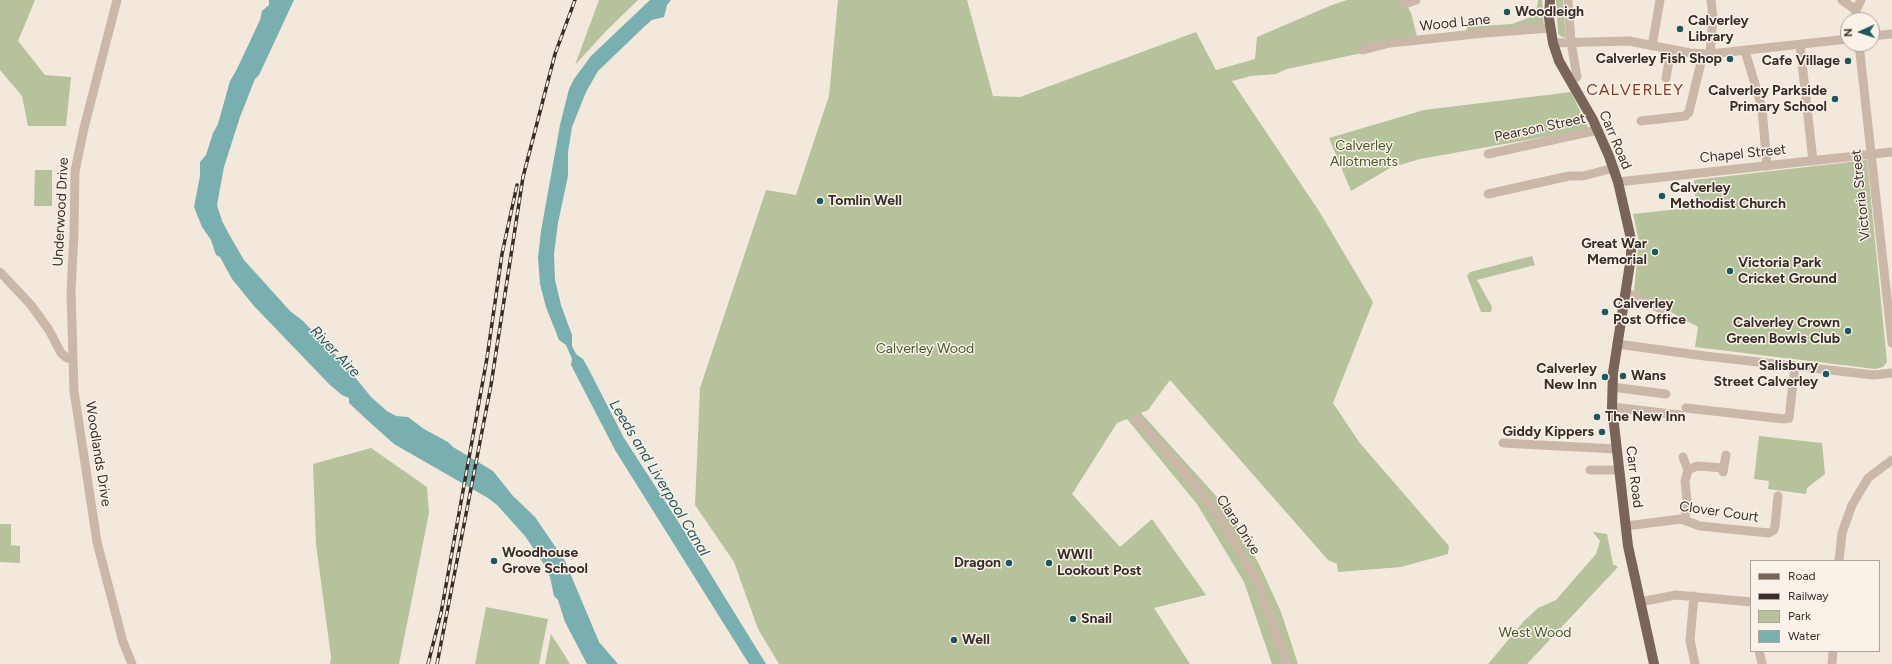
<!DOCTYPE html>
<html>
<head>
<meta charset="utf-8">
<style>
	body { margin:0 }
	#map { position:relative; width:1892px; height:664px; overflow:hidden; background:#f3e8dc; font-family:Figtree,sans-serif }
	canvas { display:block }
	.legend { position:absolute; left:1750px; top:560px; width:130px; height:92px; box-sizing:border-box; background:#faf2e9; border:1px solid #aca39c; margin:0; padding:5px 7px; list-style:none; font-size:12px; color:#382d28 }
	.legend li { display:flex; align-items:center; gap:8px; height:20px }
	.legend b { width:20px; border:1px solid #aca39c }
	.north { position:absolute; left:1840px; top:12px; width:40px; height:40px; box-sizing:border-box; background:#faf2e9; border:1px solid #aca39c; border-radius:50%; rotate:267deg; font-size:11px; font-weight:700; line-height:16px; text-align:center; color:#382d28 }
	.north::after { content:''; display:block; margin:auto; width:14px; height:18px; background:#1c575b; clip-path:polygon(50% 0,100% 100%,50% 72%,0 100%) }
</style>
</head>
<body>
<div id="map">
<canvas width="1892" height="664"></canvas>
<ul class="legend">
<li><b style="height:5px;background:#7a6359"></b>Road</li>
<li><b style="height:5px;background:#382d28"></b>Railway</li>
<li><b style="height:11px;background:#b6c29b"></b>Park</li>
<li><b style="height:11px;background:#7aafb1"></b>Water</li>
</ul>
<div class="north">N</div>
</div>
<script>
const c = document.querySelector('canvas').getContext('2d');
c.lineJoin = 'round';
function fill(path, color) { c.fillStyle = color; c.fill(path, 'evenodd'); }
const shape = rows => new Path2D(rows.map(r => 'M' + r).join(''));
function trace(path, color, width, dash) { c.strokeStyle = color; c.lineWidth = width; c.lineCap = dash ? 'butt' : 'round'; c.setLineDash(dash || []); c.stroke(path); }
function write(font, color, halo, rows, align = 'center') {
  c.font = font + ' Figtree,sans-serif'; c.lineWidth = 3; c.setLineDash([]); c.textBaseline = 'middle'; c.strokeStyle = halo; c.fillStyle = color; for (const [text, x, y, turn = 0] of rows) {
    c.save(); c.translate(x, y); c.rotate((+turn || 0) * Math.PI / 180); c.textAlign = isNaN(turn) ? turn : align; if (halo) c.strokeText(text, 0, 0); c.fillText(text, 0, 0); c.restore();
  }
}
const green = shape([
	[0,0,35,0,18,41,45,75,71,77,66,126,28,126,22,96,0,70],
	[599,0,638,0,606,31,575,65],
	[838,0,967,0,993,96,1020,97,1196,32,1216,70,1255,59,1257,37,1332,5,1347,0,1404,0,1411,13,1419,44,1390,47,1287,69,1276,74,1251,76,1232,81,1319,211,1373,302,1333,403,1359,442,1449,546,1448,554,1401,567,1338,572,1337,564,1328,560,1170,380,1148,410,1141,413,1227,508,1259,564,1281,612,1298,664,1272,664,1244,582,1197,504,1127,419,1117,423,1072,494,1120,547,1152,519,1206,595,1154,608,1190,664,779,664,758,629,734,562,695,505,700,388,766,190,796,195,829,96],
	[1538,0,1542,0,1544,27,1466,31,1467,27,1512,24,1536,15],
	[1556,0,1563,0,1566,38,1560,36,1558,33],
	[1571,92,1589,129,1420,159,1390,168,1351,191,1329,138,1424,110],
	[1867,160,1887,362,1883,367,1875,369,1695,347,1698,327,1634,292,1638,249,1638,237,1633,214,1696,207,1694,180],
	[35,170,52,170,52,206,34,206],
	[1532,256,1535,265,1477,280,1492,307,1491,312,1481,312,1467,276,1470,272],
	[1759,436,1822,443,1825,474,1807,488,1806,494,1768,489,1769,481,1754,479],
	[371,448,427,487,429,513,399,664,330,664,331,657,316,544,313,464],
	[0,524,11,524,11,545,20,546,20,563,0,562],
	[1593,532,1607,534,1613,564,1618,567,1527,664,1488,664,1524,621,1538,608,1556,600,1596,554,1600,541],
	[486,607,548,619,539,664,475,664],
	[551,634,562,651,570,664,545,664]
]);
const water = shape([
	[269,0,294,0,259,75,255,79,240,117,224,167,217,205,222,221,230,236,244,260,290,311,303,321,347,367,371,397,387,411,396,416,408,417,424,429,448,442,453,447,493,471,513,496,535,517,565,561,599,642,618,664,587,664,565,622,558,600,554,596,550,577,545,566,525,536,497,505,488,498,394,444,365,418,349,403,349,398,342,395,330,385,254,306,232,279,220,257,216,255,211,240,202,227,194,207,200,176,200,162,206,155,213,133,218,124,230,81,237,69,260,20,262,11,269,5],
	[650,0,671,0,667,5,664,17,652,20,645,26,598,71,586,92,572,127,568,152,568,176,558,223,554,254,555,280,561,305,572,335,572,346,576,354,583,359,587,366,624,438,681,526,766,664,749,664,615,450,571,365,572,359,566,345,559,340,546,307,540,284,538,258,541,231,560,125,569,89,574,79,591,56]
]);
const minor = shape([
	[117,0,84,128,75,171,74,234,71,291,74,391,97,542,123,642,132,664],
	[1568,0,1571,42,1577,77],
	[1842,0,1856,10],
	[1402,5,1416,0],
	[1856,20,1856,10,1861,0],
	[1872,36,1892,34],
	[1553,43,1629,41,1690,53,1710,54,1848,39],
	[1859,44,1892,343],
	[1800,45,1813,161],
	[1652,46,1660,0],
	[1363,50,1390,43,1485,33,1550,28],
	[1745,51,1762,108,1767,166],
	[1710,54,1713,18,1711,0],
	[1666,78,1671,50],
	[1641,121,1685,116,1689,112,1703,54],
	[1488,154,1598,130],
	[1618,182,1892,152],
	[1488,194,1569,176,1583,176,1614,168],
	[0,272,31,305,49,330,61,353,67,358,73,359],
	[1625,292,1661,309],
	[1617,344,1705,356,1874,375,1892,373],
	[1612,387,1666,394],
	[1612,407,1680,415],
	[1686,408,1784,419,1789,418,1795,366],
	[1136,419,1184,472,1219,516,1256,579,1287,664],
	[1503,443,1616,449],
	[1683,457,1688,470],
	[1590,470,1619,470],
	[1723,472,1726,455],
	[1685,520,1687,502,1685,481,1688,470,1697,466,1724,468],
	[1626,526,1681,519,1700,526,1769,533,1774,530,1775,526,1778,496],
	[1839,561,1842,533,1852,505,1868,478,1892,460],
	[1694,596,1690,640,1695,664],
	[1640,602,1676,595,1751,602],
	[1759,651,1762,663],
	[1832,664,1833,651]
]);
const major = shape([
	[1550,0,1549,18,1553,43,1559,61,1593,120,1609,156,1618,182,1631,239,1631,257,1613,373,1612,407,1628,546,1654,664]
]);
const rail = shape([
	[428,664,441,613,487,358,502,254,517,185],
	[437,664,491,385,523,177,555,54,575,0]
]);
const markers = [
	[1507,12,4,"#1c575b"],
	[1680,29,4,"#1c575b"],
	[1730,59,4,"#1c575b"],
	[1848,61,4,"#1c575b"],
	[1835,99,4,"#1c575b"],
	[1662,196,4,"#1c575b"],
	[820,201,4,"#1c575b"],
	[1655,252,4,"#1c575b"],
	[1730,271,4,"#1c575b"],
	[1605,312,4,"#1c575b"],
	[1848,331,4,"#1c575b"],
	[1826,374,4,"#1c575b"],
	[1623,376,4,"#1c575b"],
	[1605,377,4,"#1c575b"],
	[1597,417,4,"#1c575b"],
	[1602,432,4,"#1c575b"],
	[494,561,4,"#1c575b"],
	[1009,563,4,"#1c575b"],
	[1049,563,4,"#1c575b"],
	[1073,619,4,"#1c575b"],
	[954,640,4,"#1c575b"]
];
const poiNames = [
	["Woodleigh",1515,12],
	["Calverley",1688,21],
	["Library",1688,37],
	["Calverley Fish Shop",1722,59,"right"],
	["Cafe Village",1840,61,"right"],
	["Calverley Parkside",1827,91,"right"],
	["Primary School",1827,107,"right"],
	["Calverley",1670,188],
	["Methodist Church",1670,204],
	["Tomlin Well",828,201],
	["Great War",1647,244,"right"],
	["Memorial",1647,260,"right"],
	["Victoria Park",1738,263],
	["Cricket Ground",1738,279],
	["Calverley",1613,304],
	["Post Office",1613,320],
	["Calverley Crown",1840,323,"right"],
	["Green Bowls Club",1840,339,"right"],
	["Salisbury",1818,366,"right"],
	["Street Calverley",1818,382,"right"],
	["Calverley",1597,369,"right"],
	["New Inn",1597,385,"right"],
	["Wans",1631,376],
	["The New Inn",1605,417],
	["Giddy Kippers",1594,432,"right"],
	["Woodhouse",502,553],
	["Grove School",502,569],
	["WWII",1057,555],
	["Lookout Post",1057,571],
	["Dragon",1001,563,"right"],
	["Snail",1081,619],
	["Well",962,640]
];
const streetNames = [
	["Wood Lane",1455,23,-6],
	["Pearson Street",1540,128,-12],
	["Carr Road",1615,140,67],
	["Chapel Street",1743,154,-6],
	["Victoria Street",1861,195,-96],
	["Underwood Drive",61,212,-87],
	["Woodlands Drive",98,454,81],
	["Carr Road",1634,477,83],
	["Clover Court",1719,512,8],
	["Clara Drive",1238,525,57]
];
const parkNames = [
	["Calverley",1364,146],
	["Allotments",1364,162],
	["Calverley Wood",925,349],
	["West Wood",1535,633]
];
const waterNames = [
	["River Aire",335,352,46],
	["Leeds and Liverpool Canal",659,478,59]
];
const quarterNames = [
	["CALVERLEY",1635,90]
];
fill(green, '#b6c29b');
fill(water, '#7aafb1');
trace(minor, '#cbb7a7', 9);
trace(major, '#7a6359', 10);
trace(rail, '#382d28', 3.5);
trace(rail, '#faf2e9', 2, [6]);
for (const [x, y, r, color] of markers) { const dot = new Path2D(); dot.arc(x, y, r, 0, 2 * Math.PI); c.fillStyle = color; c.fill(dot); trace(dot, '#faf2e9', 1.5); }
write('bold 14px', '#382d28', '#faf2e9', poiNames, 'left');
write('14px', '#382d28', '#faf2e9', streetNames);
write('14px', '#47572b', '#faf2e9', parkNames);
write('italic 15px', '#1c575b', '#faf2e9', waterNames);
c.letterSpacing = '1px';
write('16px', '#89371e', '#faf2e9', quarterNames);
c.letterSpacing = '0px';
</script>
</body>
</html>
